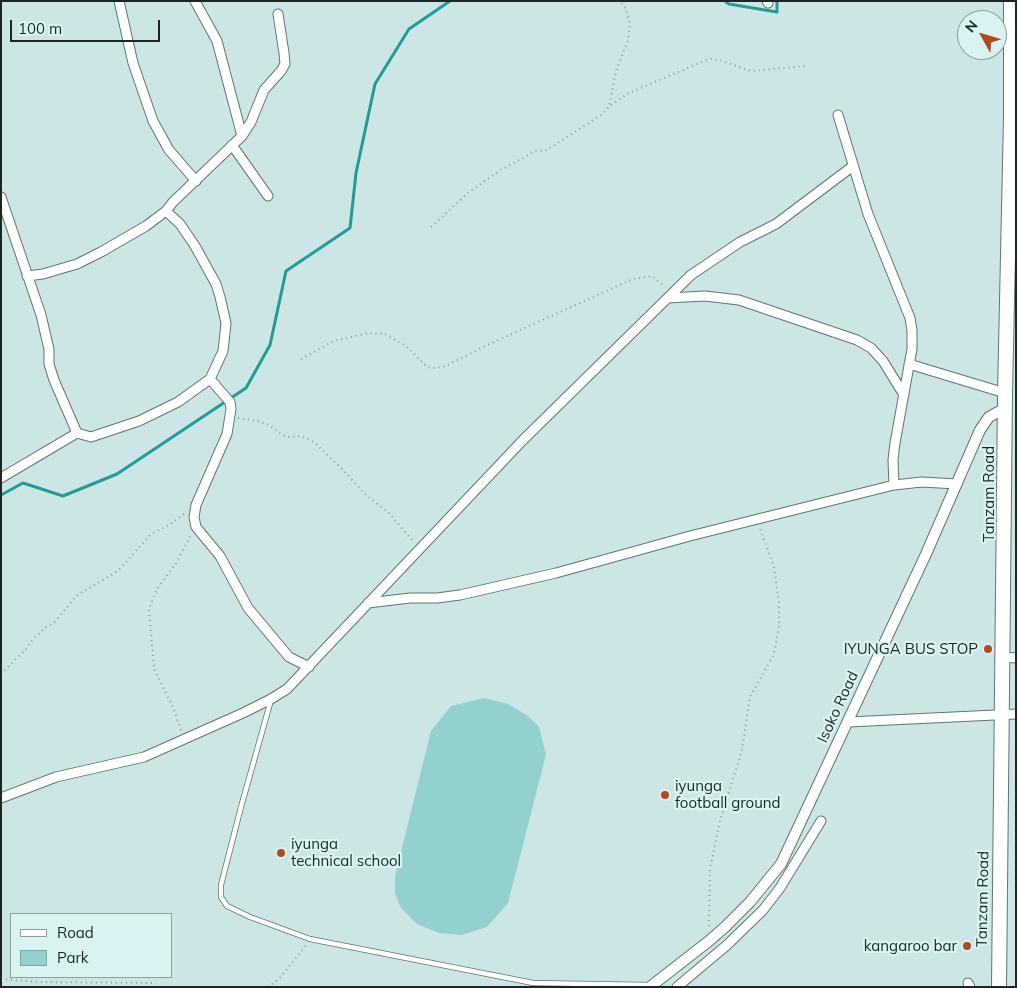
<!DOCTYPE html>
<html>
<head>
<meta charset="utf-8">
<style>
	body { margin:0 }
	#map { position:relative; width:1017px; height:988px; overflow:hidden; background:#cbe6e4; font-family:Mulish,sans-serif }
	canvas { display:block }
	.frame { position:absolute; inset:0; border:2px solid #1c2625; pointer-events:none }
	.legend { position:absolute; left:10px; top:913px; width:162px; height:65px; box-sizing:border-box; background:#d8f3f1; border:1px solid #8da19f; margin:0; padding:6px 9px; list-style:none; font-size:15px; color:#1c2625 }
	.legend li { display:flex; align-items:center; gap:10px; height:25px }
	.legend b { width:25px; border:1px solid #8da19f }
	.north { position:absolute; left:957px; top:10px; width:50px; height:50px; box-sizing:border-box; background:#d8f3f1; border:1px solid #8da19f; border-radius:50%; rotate:309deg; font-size:14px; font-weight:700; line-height:20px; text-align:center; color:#1c2625 }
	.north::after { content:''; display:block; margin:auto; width:18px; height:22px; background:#b14b1f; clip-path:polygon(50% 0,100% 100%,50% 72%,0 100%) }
	.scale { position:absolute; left:10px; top:20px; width:150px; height:22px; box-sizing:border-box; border:2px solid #1c2625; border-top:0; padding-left:6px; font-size:15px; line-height:18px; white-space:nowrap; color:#1c2625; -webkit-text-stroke:4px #d8f3f1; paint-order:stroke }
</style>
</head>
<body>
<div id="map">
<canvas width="1017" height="988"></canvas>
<div class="frame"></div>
<ul class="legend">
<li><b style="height:6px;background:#fff"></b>Road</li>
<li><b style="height:14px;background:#93d1ce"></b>Park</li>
</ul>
<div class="north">N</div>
<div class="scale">100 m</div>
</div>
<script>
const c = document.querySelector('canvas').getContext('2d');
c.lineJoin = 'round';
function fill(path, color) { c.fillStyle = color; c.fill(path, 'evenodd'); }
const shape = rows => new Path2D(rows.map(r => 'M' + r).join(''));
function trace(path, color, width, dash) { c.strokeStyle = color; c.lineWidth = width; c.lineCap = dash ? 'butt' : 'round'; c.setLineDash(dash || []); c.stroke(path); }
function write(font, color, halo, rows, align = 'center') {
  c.font = font + ' Mulish,sans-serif'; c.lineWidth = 4.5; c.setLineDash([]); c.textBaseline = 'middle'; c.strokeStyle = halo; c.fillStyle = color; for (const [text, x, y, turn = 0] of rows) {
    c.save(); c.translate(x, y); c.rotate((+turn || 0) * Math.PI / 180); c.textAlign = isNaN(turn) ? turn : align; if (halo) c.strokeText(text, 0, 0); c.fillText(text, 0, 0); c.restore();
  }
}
const green = shape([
	[484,698,508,704,528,716,539,727,546,755,508,903,487,927,462,935,439,933,417,924,401,908,395,894,395,876,431,731,451,706]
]);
const stream = shape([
	[725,1,729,4,777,12,777,1],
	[1,495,23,483,63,496,117,474,246,388,270,345,286,271,350,228,356,173,375,84,409,29,450,1]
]);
const path = shape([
	[611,105,629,93,704,61,711,59,722,61,751,71,806,66],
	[431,227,469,192,501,170,535,151,547,150,601,115,609,107,616,71,628,40,630,25,626,9,620,1],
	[301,359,334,341,368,333,385,334,406,346,427,367,435,368,446,366,483,347,633,279,652,276,665,287],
	[238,418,258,421,269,425,282,435,287,437,302,436,314,442,343,470,366,495,389,513,413,541],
	[1,674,26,649,33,639,46,627,54,623,76,596,118,571,151,534,169,525,184,514],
	[181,730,173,707,154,669,149,609,157,589,176,563,191,535],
	[709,926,710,869,720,821,742,750,750,697,774,654,779,626,779,603,774,567,760,528],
	[1,979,38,982,156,983],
	[268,987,279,979,307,944]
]);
const service = shape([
	[271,700,241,807,221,885,221,897,227,906,250,917,310,939,533,983,651,985]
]);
const minor = shape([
	[119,1,133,63,153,121,169,150,196,181],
	[195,1,217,41,242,136],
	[767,1,768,3],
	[838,115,868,214,910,318,912,330,912,349,895,443,893,460,894,485],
	[232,145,268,196],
	[1,197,41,315,49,349,49,364,54,380,77,433,91,437,139,421,178,402,210,379,223,351,226,323,220,297,216,284,195,246,180,224,166,211],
	[27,276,43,274,77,264,101,252,146,226,166,211,173,202,242,136,251,122,264,90,281,71,285,64,284,53,278,14],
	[668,298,705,296,739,300,857,340,871,348,883,361,904,395],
	[909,364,1005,393],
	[210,379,230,402,231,409,227,434,196,505,194,517,196,527,220,556,248,608,289,657,309,667],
	[1,478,77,433],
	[368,603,410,598,437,598,460,595,556,573,690,536,894,485,922,482,957,484],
	[1003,657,1016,658],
	[848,722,1016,714],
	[1,798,56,777,144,757,243,713,271,699,287,689,523,440,691,275,740,242,776,224,853,166],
	[968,983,970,987],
	[677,987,727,945,763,910,780,888,821,821]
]);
const tertiary = shape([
	[650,987,709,941,725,927,750,902,781,864,926,554,980,430,989,417,1005,408]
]);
const trunk = shape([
	[999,987,1005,393,1011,118,1011,1]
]);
const markers = [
	[988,649,5,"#b14b1f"],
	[665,795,5,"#b14b1f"],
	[281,853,5,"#b14b1f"],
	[967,946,5,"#b14b1f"]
];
const streetNames = [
	["Tanzam Road",989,494,-90],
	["Isoko Road",838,707,-65],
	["Tanzam Road",983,899,-89]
];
const poiNames = [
	["IYUNGA BUS STOP",978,649],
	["iyunga",675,786,"left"],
	["football ground",675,803,"left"],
	["iyunga",291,844,"left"],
	["technical school",291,861,"left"],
	["kangaroo bar",957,946]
];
fill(green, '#93d1ce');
trace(stream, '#219d99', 3);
trace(service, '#5e7674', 6);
trace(minor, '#5e7674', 11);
trace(tertiary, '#5e7674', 12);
trace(trunk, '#5e7674', 16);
trace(path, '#879c9a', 2, [1, 4]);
trace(service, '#fff', 4.5);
trace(minor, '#fff', 9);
trace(tertiary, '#fff', 10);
trace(trunk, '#fff', 14);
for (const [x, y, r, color] of markers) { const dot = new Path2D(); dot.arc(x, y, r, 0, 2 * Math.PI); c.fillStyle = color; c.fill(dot); trace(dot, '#d8f3f1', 2); }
write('15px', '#1c2625', '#d8f3f1', streetNames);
write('15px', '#1c2625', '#d8f3f1', poiNames, 'right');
</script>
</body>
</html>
